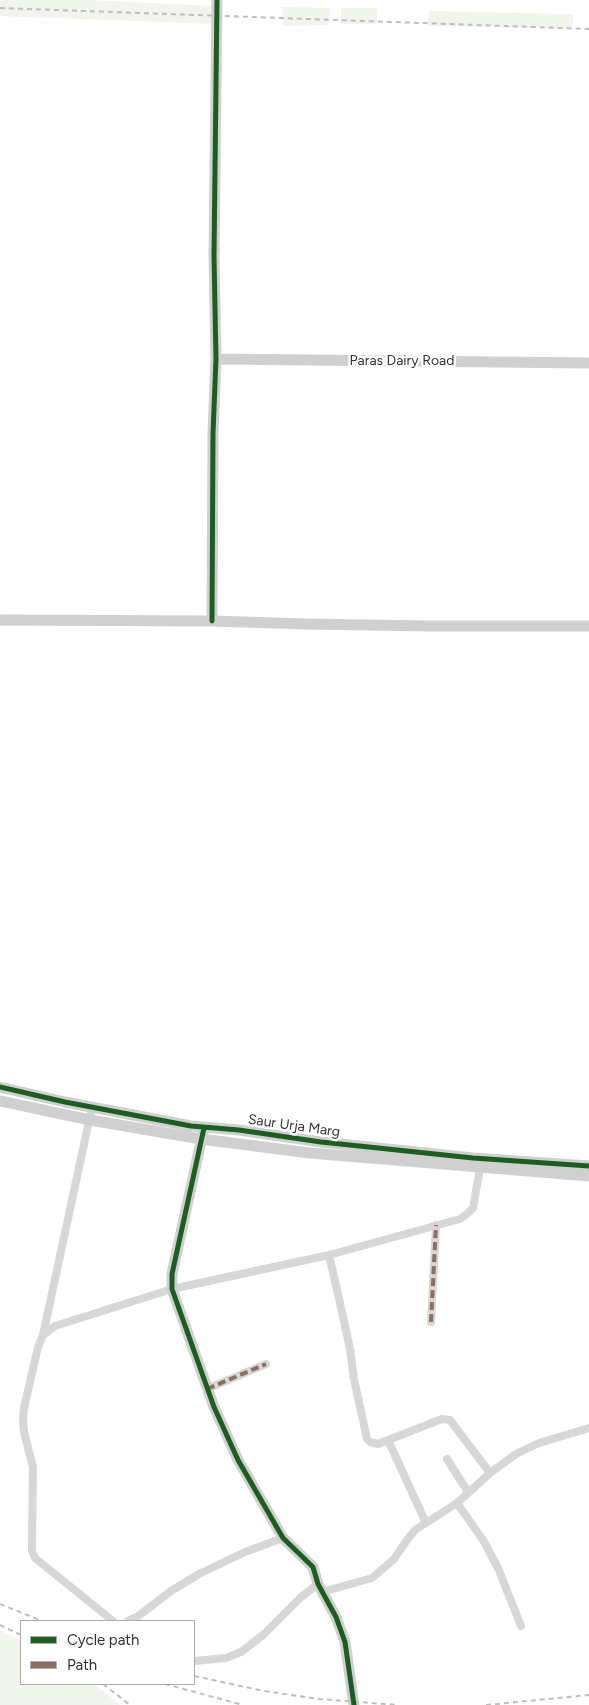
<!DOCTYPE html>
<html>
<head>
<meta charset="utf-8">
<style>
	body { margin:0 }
	#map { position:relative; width:589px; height:1705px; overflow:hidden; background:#fff; font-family:Figtree,sans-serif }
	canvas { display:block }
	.legend { position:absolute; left:20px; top:1620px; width:175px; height:65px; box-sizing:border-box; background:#fff; border:1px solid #adadad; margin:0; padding:6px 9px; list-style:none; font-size:15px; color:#333 }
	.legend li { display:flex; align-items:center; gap:10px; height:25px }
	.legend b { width:25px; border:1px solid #adadad }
</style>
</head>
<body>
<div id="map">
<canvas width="589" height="1705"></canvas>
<ul class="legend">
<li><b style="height:6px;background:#1b5e20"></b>Cycle path</li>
<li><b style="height:6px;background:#8d6e63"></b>Path</li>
</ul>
</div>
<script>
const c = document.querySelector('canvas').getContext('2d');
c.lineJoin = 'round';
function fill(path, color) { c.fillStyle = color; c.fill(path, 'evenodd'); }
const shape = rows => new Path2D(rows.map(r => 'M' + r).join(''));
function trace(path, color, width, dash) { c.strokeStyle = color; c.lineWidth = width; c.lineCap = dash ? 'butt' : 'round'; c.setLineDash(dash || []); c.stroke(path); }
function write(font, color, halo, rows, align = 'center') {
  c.font = font + ' Figtree,sans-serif'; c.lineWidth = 5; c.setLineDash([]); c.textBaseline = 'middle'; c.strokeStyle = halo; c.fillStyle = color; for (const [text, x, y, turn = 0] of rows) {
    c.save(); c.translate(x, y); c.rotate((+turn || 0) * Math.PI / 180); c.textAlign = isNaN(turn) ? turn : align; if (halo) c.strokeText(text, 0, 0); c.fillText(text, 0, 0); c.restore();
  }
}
const green = shape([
	[0,0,88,0,214,6,213,24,0,16],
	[282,7,330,8,329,25,283,26],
	[341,8,377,8,377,24,341,24],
	[429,11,573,14,573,28,428,26],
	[0,1630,21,1641,21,1684,92,1684,106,1693,120,1705,0,1705]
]);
const street = shape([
	[92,1107,43,1335,38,1347,24,1408,23,1419,24,1432,33,1467,32,1543,32,1551,35,1558,113,1621],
	[329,1255,340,1303,350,1349,354,1379,367,1439,370,1442,378,1444,442,1419,450,1420,490,1473],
	[431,1322,436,1225],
	[43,1335,55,1326,172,1289,329,1255,460,1219,467,1214,473,1208,480,1168],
	[207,1389,266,1364],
	[388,1440,426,1523],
	[447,1459,468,1492],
	[457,1503,483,1540,498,1568,521,1626],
	[322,1592,372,1578,394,1559,407,1540,415,1530,457,1503,490,1473,516,1454,539,1443,589,1428],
	[128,1621,137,1617,171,1591,199,1574,245,1552,283,1538],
	[194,1661,226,1658,241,1652,263,1635,300,1598,318,1584]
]);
const secondary = shape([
	[216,359,589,363],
	[0,620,212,621,306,624,428,626,589,626],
	[212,621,213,433,216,359,214,256,217,0],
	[0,1087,65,1102,191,1126,239,1130,321,1142,473,1158,589,1166],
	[0,1101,90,1120,201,1139,310,1153,589,1176],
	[204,1128,172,1274,172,1289,214,1407,238,1460,283,1538,313,1567,318,1584,336,1617,345,1642,354,1705]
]);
const rail = shape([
	[0,8,589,29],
	[0,1604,42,1621],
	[0,1625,21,1635],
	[194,1676,264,1691,319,1699,398,1705],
	[103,1684,130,1705],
	[165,1684,243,1705],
	[486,1705,589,1695]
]);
const quiet = shape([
	[431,1322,436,1225],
	[207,1389,266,1364]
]);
const cycleway = shape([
	[212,621,213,433,216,359,214,256,217,0],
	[0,1087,65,1102,191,1126,239,1130,321,1142,473,1158,589,1166],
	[204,1128,172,1274,172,1289,214,1407,238,1460,283,1538,313,1567,318,1584,336,1617,345,1642,354,1705]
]);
const streetNames = [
	["Paras Dairy Road",402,361],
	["Saur Urja Marg",294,1126,8]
];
fill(green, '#f1f5ed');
trace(street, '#d7d7d7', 8);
trace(secondary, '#d0d0d0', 11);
trace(rail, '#bebebe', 2, [5, 4]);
trace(quiet, '#8d6e63', 4, [8, 4]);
trace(cycleway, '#1b5e20', 5);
write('14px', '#333', '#fff', streetNames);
</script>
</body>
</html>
